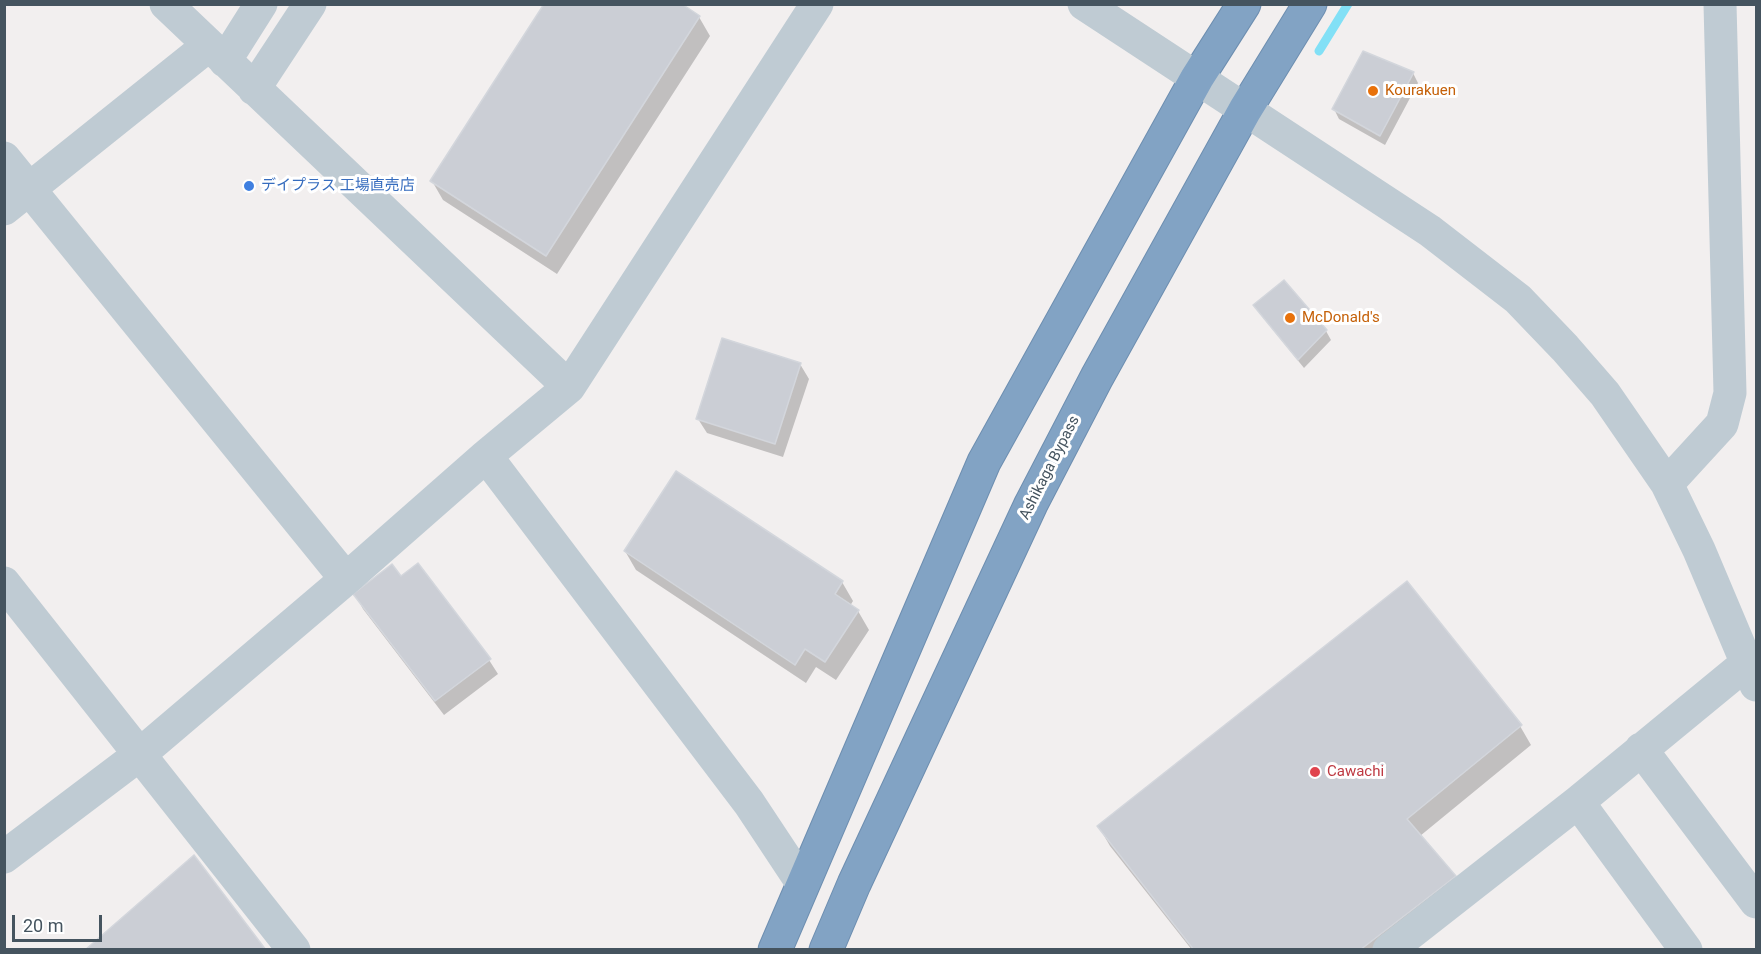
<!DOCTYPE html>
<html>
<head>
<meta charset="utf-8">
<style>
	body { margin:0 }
	#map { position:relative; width:1761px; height:954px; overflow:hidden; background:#f2efef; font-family:Roboto,sans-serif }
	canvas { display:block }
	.frame { position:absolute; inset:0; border:6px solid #45545f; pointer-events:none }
	.scale { position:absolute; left:12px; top:915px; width:90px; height:27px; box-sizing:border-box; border:3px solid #45545f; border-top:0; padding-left:8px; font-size:18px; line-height:21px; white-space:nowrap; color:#45545f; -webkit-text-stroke:4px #fff; paint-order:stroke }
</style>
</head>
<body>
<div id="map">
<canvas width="1761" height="954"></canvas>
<div class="frame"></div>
<div class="scale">20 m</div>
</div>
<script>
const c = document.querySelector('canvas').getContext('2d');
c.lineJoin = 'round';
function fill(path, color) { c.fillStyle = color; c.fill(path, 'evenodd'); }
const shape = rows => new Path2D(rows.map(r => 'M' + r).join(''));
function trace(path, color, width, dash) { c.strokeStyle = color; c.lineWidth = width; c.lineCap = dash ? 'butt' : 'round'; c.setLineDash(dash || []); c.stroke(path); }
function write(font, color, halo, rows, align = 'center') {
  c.font = font + ' Roboto,"Noto Sans JP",sans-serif'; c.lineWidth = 6; c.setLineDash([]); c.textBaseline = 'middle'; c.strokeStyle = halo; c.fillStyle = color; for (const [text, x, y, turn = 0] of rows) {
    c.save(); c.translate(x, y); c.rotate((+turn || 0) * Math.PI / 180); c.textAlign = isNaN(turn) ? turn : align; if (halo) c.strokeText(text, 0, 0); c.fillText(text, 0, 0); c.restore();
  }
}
const shadow = shape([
	[699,17,710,36,557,274,443,200,432,181],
	[1413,73,1418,83,1385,145,1339,119,1334,109],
	[1255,306,1326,331,1331,340,1304,368,1261,315],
	[800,364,809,379,783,457,707,433,698,419],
	[677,473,842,582,853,601,850,606,858,611,869,630,836,680,816,667,806,683,636,570,625,551],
	[400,578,489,660,498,674,444,715,363,609,355,594],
	[1520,726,1531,745,1420,836,1455,877,1466,895,1395,950,1192,950,1110,846,1099,827]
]);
const stream = shape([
	[1319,51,1348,4]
]);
const building = shape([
	[544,4,682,4,700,16,546,256,430,181,544,4],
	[1363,51,1414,72,1380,136,1332,109,1363,51],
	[1284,280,1327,330,1298,360,1253,305,1284,280],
	[722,338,801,363,775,444,696,419,722,338],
	[676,471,843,581,835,594,859,610,825,662,805,649,795,665,624,551,676,471],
	[418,563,491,659,435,701,353,594,392,564,401,576,418,563],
	[1407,581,1522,725,1407,819,1456,876,1360,950,1194,950,1097,826,1407,581],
	[194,855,266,950,85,950,194,855]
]);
const minor = shape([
	[166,4,569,387],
	[1084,4,1430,231,1518,299,1565,348,1605,394,1667,484,1699,550,1756,685],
	[225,61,261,4],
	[254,89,310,4],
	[4,158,346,579],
	[4,209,209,45],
	[486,456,749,803,802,883],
	[1667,484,1722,424,1730,393,1720,4],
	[4,583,294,950],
	[1641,749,1756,902],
	[1578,802,1686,950],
	[4,857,139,755,346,579,486,456,569,387,817,4],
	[1389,950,1578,802,1747,663,1756,659]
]);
const highway = shape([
	[775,950,984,462,1197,78,1244,4],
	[826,950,854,884,1031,504,1097,377,1245,110,1310,4]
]);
const markers = [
	[1373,91,6,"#e8710a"],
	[249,186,6,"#3f7fe0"],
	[1290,318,6,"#e8710a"],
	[1315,772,6,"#e0444e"]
];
const foodNames = [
	["Kourakuen",1385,91],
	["McDonald's",1302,318]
];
const shopNames = [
	["デイプラス 工場直売店",261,186]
];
const streetNames = [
	["Ashikaga Bypass",1050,468,-63]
];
const healthNames = [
	["Cawachi",1327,772]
];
fill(shadow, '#0003');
trace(stream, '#82e0f6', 9);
fill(building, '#cbced5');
trace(building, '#d3d6dc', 1.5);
trace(highway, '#6d8eb0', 35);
trace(minor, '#bfcbd3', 33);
trace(highway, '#82a3c4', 33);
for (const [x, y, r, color] of markers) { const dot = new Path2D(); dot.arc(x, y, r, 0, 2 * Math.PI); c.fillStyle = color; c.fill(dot); trace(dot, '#fff', 2); }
write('15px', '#c56008', '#fff', foodNames, 'left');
write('15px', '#366cbe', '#fff', shopNames, 'left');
write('15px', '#45545f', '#fff', streetNames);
write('15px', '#be3a42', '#fff', healthNames, 'left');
</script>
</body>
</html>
